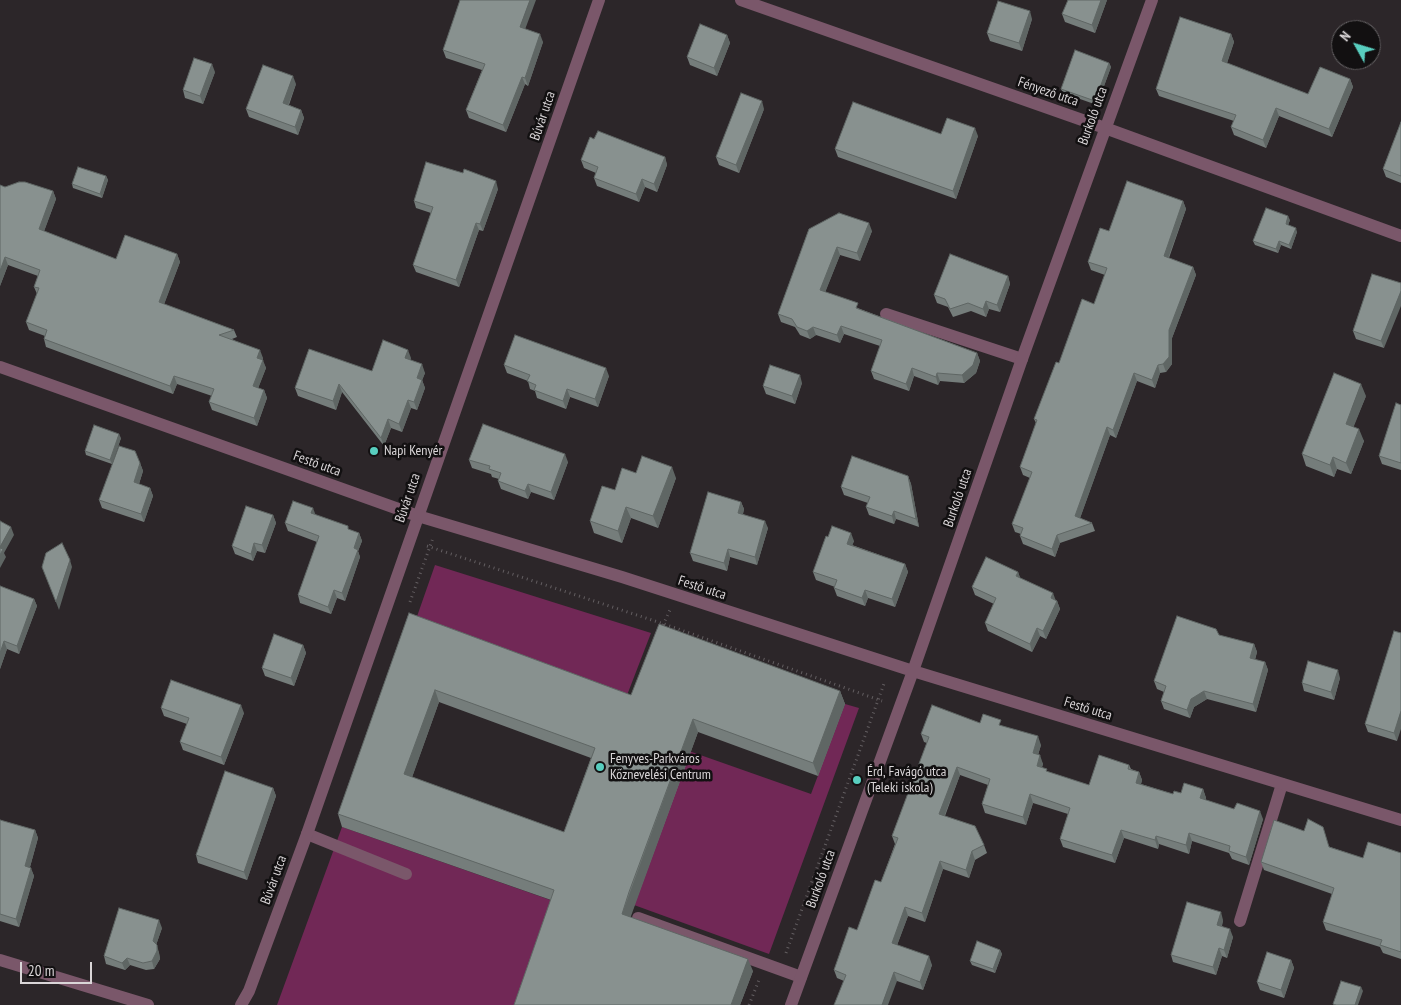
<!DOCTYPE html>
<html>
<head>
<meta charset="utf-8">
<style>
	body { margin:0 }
	#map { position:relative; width:1401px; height:1005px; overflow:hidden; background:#2c2629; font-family:"PT Sans Narrow",sans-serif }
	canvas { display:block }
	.north { position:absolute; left:1331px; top:20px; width:50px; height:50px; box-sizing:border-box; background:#121011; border:1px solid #625f61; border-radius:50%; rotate:309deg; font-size:14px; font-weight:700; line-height:20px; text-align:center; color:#dad6d8 }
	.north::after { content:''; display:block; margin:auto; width:18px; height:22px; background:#58cebf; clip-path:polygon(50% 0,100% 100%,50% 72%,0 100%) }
	.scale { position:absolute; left:20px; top:962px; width:72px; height:22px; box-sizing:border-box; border:2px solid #dad6d8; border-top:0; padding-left:6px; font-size:15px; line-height:18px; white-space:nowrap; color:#dad6d8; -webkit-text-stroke:4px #121011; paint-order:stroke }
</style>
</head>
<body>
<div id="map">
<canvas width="1401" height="1005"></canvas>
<div class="north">N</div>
<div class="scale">20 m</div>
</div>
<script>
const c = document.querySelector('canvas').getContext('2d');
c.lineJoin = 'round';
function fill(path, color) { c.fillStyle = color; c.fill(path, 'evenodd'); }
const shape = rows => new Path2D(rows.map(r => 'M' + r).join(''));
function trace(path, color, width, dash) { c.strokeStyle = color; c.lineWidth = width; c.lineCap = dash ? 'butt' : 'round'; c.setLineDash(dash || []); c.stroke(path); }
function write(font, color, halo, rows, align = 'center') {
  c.font = font + ' "PT Sans Narrow",sans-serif'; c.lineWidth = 5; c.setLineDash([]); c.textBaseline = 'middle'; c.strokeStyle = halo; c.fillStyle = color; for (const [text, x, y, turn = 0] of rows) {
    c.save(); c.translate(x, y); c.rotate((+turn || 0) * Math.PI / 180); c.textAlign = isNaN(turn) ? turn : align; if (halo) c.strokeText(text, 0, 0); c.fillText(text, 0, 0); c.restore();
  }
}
const green = shape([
	[435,565,651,633,624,703,414,625],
	[845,704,859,708,769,954,634,905,689,751,811,794],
	[342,827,559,903,523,1005,277,1005]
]);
const path = shape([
	[427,546,664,624,882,701],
	[410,602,433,538],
	[663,625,670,610],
	[786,953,885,681],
	[749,1005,759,980]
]);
const service = shape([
	[886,314,1022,359],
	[307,834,406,874],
	[638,918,801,977],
	[1240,921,1282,784]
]);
const minor = shape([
	[741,0,1105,128,1401,236],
	[0,367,418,516,622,577,913,671,1401,820],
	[0,960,148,1005],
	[241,1005,249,991,307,834,599,0],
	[791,1005,913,671,1022,359,1152,0]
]);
const wall = shape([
	[1107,0,1095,33,1065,22,1062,14],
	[1032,19,1022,51,990,41,987,33],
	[525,29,543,42,528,86,525,84,506,132,469,118,466,110,482,70,446,58,443,50],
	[1231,34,1234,42,1227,63,1308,94,1350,79,1353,87,1332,137,1279,116,1266,148,1234,135,1231,127,1234,121,1159,96,1156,89],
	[727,35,730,43,717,76,690,65,687,57],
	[1109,63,1111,67,1097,105,1063,93,1061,89],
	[215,72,203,104,185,98,183,90],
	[296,84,289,105,301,110,304,118,298,135,249,117,246,109],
	[764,109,739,173,719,165,716,157],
	[1401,122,1401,183,1386,177,1383,169],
	[941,134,978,136,956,199,838,157,835,149],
	[594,139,665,157,667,165,657,192,645,187,639,202,597,186,594,178,596,173,584,168,581,160],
	[106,176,108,180,102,198,73,188,72,184],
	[5,187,53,191,56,199,44,231,116,259,177,254,180,262,164,304,234,330,237,337,232,339,263,358,262,360,266,368,258,388,264,390,267,398,257,426,212,410,209,402,212,396,177,384,173,394,46,347,44,339,45,336,29,330,26,322,37,294,34,287,38,276,8,265,0,286],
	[498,189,483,231,479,230,459,287,416,272,413,265,431,213,416,208,414,201],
	[1183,201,1186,209,1169,258,1193,267,1196,275,1172,338,1172,364,1166,372,1160,373,1155,388,1137,381,1116,438,1110,435,1080,518,1092,523,1095,531,1060,543,1055,557,1023,544,1020,536,1021,534,1015,532,1012,524,1030,478,1023,475,1020,467,1036,423,1034,419,1059,363,1094,304,1105,275,1091,270,1088,262,1109,231],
	[1290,220,1288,225,1297,232,1291,249,1281,245,1278,253,1255,245,1253,241],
	[809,229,872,231,860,261,840,255,825,292,860,309,977,353,980,361,976,373,964,383,940,381,938,385,914,376,909,391,874,379,871,371,880,346,844,334,840,343,816,335,810,339,800,335,795,327,781,322,778,314],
	[1372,274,1384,348,1356,339,1353,331],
	[1008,276,1010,284,1000,312,989,309,986,317,971,311,953,317,948,307,937,303,934,295],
	[411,358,410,360,425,373,422,380,425,388,417,410,411,408,402,432,391,428,384,446,342,392,336,410,298,396,295,388,372,371],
	[504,365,609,376,598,407,570,397,566,409,537,398,535,391,530,389,528,381,507,373],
	[802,383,795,404,766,394,763,386],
	[1366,396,1353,427,1364,441,1351,474,1337,469,1334,477,1306,466,1302,454],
	[1401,405,1401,470,1382,464,1379,456],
	[121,438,112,464,86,455,85,451],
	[469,460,568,462,554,500,531,492,528,499,501,489,498,481,499,479,492,477,491,474,472,468],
	[140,463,143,471,139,484,150,488,153,496,144,522,102,508,99,500],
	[636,473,676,478,658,528,631,518,622,543,594,533,590,521,615,490],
	[908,476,911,484,919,527,896,519,894,524,869,515,866,507,868,503,844,495,841,487],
	[741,502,744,509,743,514,768,528,757,565,730,557,727,571,693,561,690,553],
	[273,515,276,523,265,553,257,551,253,561,235,554,232,546],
	[315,515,350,530,359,533,362,541,358,551,360,557,345,601,337,598,331,614,300,603,298,595,317,542,288,531,285,523],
	[828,537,854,541,852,545,905,564,908,572,895,607,868,598,865,606,837,596,834,588,835,587,816,580,813,572],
	[1018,572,1020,578,1057,601,1060,609,1046,639,1040,636,1032,652,988,631,985,623,994,604,975,595,972,587],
	[0,586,34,599,37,606,19,654,7,649,0,669],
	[409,613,631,695,840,691,845,704,818,776,698,732,630,917,753,971,740,1005,514,1005,551,900,342,827,338,814],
	[439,702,591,758,564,832,412,777],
	[1401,633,1397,741,1368,732,1365,724],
	[1219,635,1254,644,1257,652,1255,660,1265,662,1268,670,1256,712,1207,699,1194,707,1190,718,1164,709,1161,701,1164,692,1157,689,1154,681],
	[303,645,306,653,294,686,265,676,262,668],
	[1340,678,1334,700,1304,691,1302,683],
	[161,708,244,713,224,765,183,750,180,742,187,724,164,716],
	[980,723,1003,726,1041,745,1038,755,1043,764,1042,767,1048,772,1089,785,1129,765,1131,769,1139,772,1142,780,1141,784,1173,794,1203,789,1206,798,1205,800,1263,819,1249,865,1232,859,1229,853,1192,841,1189,854,1159,844,1158,849,1124,838,1115,863,1063,847,1060,839,1068,814,1033,803,1026,825,985,813,982,804,988,785,960,775,945,816,984,845,987,853,975,860,969,878,943,869,925,922,908,916,897,945,932,965,923,990,897,981,844,981,837,978,834,970,857,930,881,882,895,844,892,836,927,743,924,742,921,734],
	[273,788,276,796,247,880,198,863,196,855],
	[0,820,35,830,38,838,30,867,34,876,19,927,0,921],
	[1304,831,1330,847,1363,858,1401,853,1401,959,1383,953,1380,947,1326,930,1323,922,1332,894,1264,870,1261,862],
	[1223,920,1222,926,1233,937,1227,958,1222,956,1216,975,1173,962,1171,955],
	[162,928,156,945,159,953,160,959,154,969,146,970,130,965,125,970,106,964,104,956],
	[1000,950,1002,954,995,973,972,965,970,961],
	[1291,960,1294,968,1284,998,1260,990,1257,982]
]);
const shadedWall = shape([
	[530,0,536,0,523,35,520,27],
	[1101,0,1107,0,1095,33,1092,25],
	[1030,11,1032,19,1022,51,1019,43],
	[540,34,543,42,528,86,525,78],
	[1231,34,1234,42,1225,69,1222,61],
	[727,35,730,43,717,76,714,68],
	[1109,63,1111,67,1097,105,1095,101],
	[212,64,215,72,203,104,200,96],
	[293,76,296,84,286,111,283,103],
	[522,77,525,84,506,132,503,125],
	[1350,79,1353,87,1332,137,1329,129],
	[762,101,764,109,739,173,736,165],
	[1276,108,1279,116,1266,148,1263,140],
	[301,110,304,118,298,135,295,127],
	[975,128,978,136,956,199,953,191],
	[665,157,667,165,657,192,654,184],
	[106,176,108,180,102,198,100,194],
	[642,179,645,187,639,202,636,194],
	[496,181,498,189,483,231,480,224],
	[53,191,56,199,42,237,39,229],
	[1183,201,1186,209,1166,264,1164,256],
	[1288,216,1290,220,1287,228,1286,224],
	[476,223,479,230,459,287,456,280],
	[869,223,872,231,860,261,857,253],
	[1296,228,1297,232,1291,249,1289,245],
	[1279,241,1281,245,1278,253,1276,249],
	[837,247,840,255,823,298,820,290],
	[177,254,180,262,162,310,159,302],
	[5,257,8,265,0,286,0,271],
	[1193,267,1196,275,1172,338,1172,364,1166,372,1163,364,1169,330],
	[1008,276,1010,284,1000,312,997,305],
	[1401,291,1401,306,1384,348,1381,341],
	[986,301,989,309,986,317,983,309],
	[841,326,844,334,840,343,837,335],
	[813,327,816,335,810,339,807,331],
	[260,350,263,358,260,366,257,358],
	[408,350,411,358,408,366,405,358],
	[977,353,980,361,976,373,964,383,962,375],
	[263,360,266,368,256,394,253,386],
	[422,364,425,373,420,386,417,378],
	[1158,365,1160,373,1155,388,1152,380],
	[606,368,609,376,598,407,595,399],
	[912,368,914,376,909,391,906,384],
	[937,373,940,381,938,385,936,377],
	[1134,373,1137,381,1116,438,1113,430],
	[800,375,802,383,795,404,792,396],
	[174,376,177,384,173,394,170,386],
	[422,380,425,388,417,410,414,402],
	[339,384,342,392,336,410,333,401],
	[1361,384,1366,396,1350,436,1346,424],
	[567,389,570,397,566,409,563,401],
	[264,390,267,398,257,426,254,418],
	[408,400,411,408,402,432,399,424],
	[388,419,391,428,384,446,381,438],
	[1107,427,1110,435,1078,524,1075,516],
	[1359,429,1364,441,1351,474,1346,463],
	[119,434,121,438,112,464,110,460],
	[565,454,568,462,554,500,551,492],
	[1333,457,1337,469,1334,477,1330,465],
	[140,463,143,471,137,490,134,482],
	[672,467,676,478,658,528,653,516],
	[908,476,911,484,919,527,916,519],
	[528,484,531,492,528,499,525,491],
	[150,488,153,496,144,522,141,514],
	[741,502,744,509,741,521,738,513],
	[626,507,631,518,622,543,618,531],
	[313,508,316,516,311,513],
	[894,511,896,519,894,524,892,516],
	[273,515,276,523,265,553,262,545],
	[765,521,768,528,757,565,755,557],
	[11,527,14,535,4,553,6,557,0,568,0,547],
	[359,533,362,541,358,551,360,557,345,601,342,593,354,548],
	[851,533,854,541,850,552,847,544],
	[1057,535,1060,543,1055,557,1052,549],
	[254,543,257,551,253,561,251,554],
	[728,549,730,557,727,571,724,563],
	[70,560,72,567,59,610,56,602],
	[905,564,908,572,895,607,892,599],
	[1018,572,1021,580,1016,576],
	[334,590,337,598,331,614,328,607],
	[865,590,868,598,865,606,862,598],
	[1053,593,1056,601,1051,598],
	[34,599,37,606,19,654,17,646],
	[1057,601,1060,609,1046,639,1043,631],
	[1037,628,1040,636,1032,652,1030,644],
	[4,641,7,649,0,669,0,653],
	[1254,644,1257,652,1253,666,1250,658],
	[303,645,306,653,294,686,291,678],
	[1265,662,1268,670,1256,712,1253,704],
	[1338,670,1340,678,1334,700,1331,692],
	[435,690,439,702,409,786,404,774],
	[840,691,845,704,818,776,813,763],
	[1204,691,1207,699,1194,707,1190,718,1187,710,1191,699],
	[241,705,244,713,224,765,221,757],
	[1401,711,1401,729,1397,741,1394,733],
	[693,719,698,732,627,927,622,914],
	[1038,736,1041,745,1036,761,1033,753],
	[1040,755,1043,764,1040,774,1037,766],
	[957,767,960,775,942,822,939,814],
	[1139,772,1142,780,1139,791,1136,783],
	[273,788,276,796,247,880,244,872],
	[1203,789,1206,798,1203,806,1200,798],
	[1030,794,1033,803,1026,825,1023,817],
	[1260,811,1263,819,1249,865,1246,857],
	[35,830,38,838,28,874,25,866],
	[1121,830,1124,838,1115,863,1112,855],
	[1189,833,1192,841,1189,854,1186,845],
	[1156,836,1159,844,1158,849,1155,840],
	[972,851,975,860,969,878,966,870],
	[940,861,943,869,925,922,922,913],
	[31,868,34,876,19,927,16,919],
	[905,907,908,916,895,951,892,943],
	[1221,912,1223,920,1220,933,1217,925],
	[159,920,162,928,155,948,153,941],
	[1230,929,1233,937,1227,958,1224,950],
	[157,945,159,953,160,959,154,969,152,961],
	[1219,948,1222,956,1216,975,1213,967],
	[1000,950,1002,954,995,973,993,969],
	[929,956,932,965,923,990,920,982],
	[127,958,130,965,125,970,122,963],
	[748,959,753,971,740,1005,731,1005],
	[1291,960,1294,968,1284,998,1281,990],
	[894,972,897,981,888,1005,882,1005],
	[1361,987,1363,991,1358,1005,1355,1005]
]);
const building = shape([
	[460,0,530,0,520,27,540,34,525,78,522,77,503,125,466,110,485,64,443,50,460,0],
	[1068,0,1101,0,1092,25,1062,14,1068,0],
	[998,1,1030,11,1019,43,987,33,998,1],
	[1180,17,1231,34,1222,61,1308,94,1320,67,1350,79,1329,129,1276,108,1263,140,1231,127,1236,115,1156,89,1180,17],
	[700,24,727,35,714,68,687,57,700,24],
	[1075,50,1109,63,1095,101,1061,89,1075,50],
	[194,58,212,64,200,96,183,90,194,58],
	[263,65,293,76,283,103,301,110,295,127,246,109,263,65],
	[741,93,762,101,736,165,716,157,741,93],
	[853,102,941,134,947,118,975,128,953,191,835,149,853,102],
	[1401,122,1401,176,1383,169,1401,122],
	[598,131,665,157,654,184,642,179,636,194,594,178,598,167,581,160,590,137,594,139,598,131],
	[426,162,463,173,464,169,496,181,480,224,476,223,456,280,413,265,433,207,414,201,426,162],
	[78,167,106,176,100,194,72,184,78,167],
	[1127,181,1183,201,1164,256,1193,267,1169,330,1169,357,1163,364,1158,365,1152,380,1134,373,1113,430,1107,427,1075,516,1092,523,1057,535,1052,549,1020,536,1023,528,1012,524,1032,472,1020,467,1037,420,1034,419,1056,362,1059,363,1082,299,1094,304,1107,268,1088,262,1100,228,1109,231,1127,181],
	[19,182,25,182,53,191,39,229,116,259,125,235,177,254,159,302,234,330,219,335,260,350,257,358,263,360,253,386,264,390,254,418,209,402,214,389,174,376,170,386,44,339,47,330,26,322,39,288,34,287,40,270,5,257,0,271,0,185,5,187,19,182],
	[1266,208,1288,216,1286,224,1296,228,1289,245,1279,241,1276,249,1253,241,1266,208],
	[839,213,869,223,857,253,837,247,820,290,858,303,856,308,977,353,973,365,962,375,937,373,936,377,912,368,906,384,871,371,882,340,841,326,837,335,813,327,807,331,797,327,792,319,778,314,809,229,839,213],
	[950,254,1008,276,997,305,986,301,983,309,968,303,950,309,945,299,934,295,950,254],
	[1372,274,1401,283,1401,291,1381,341,1353,331,1372,274],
	[515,335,606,368,595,399,567,389,563,401,534,390,536,385,527,381,530,375,504,365,515,335],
	[383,340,408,350,405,358,422,364,417,378,422,380,414,402,408,400,399,424,388,419,381,438,339,384,333,401,295,388,309,349,372,371,383,340],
	[770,365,800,375,792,396,763,386,770,365],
	[1334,373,1361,384,1346,424,1359,429,1346,463,1333,457,1330,465,1302,454,1334,373],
	[1396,403,1401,405,1401,463,1379,456,1396,403],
	[483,424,565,454,551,492,528,484,525,491,498,481,501,473,489,469,490,466,469,460,483,424],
	[94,425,119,434,110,460,85,451,94,425],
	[119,446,135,451,140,463,134,482,150,488,141,514,99,500,119,446],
	[642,456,672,467,653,516,626,507,618,531,590,521,602,486,615,490,622,468,636,473,642,456],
	[852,456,908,476,916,519,894,511,892,516,866,507,870,497,841,487,852,456],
	[708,492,741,502,738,513,765,521,755,557,728,549,724,563,690,553,708,492],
	[293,501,313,508,311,513,348,526,348,529,359,533,354,548,358,550,342,593,334,590,328,607,298,595,319,536,285,523,293,501],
	[246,506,273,515,262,545,254,543,251,554,232,546,246,506],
	[0,521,11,527,0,547,0,521],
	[832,526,851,533,847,544,905,564,892,599,865,590,862,598,834,588,837,580,813,572,826,536,828,537,832,526],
	[62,543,70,560,56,602,42,567,46,553,62,543],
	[0,548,3,549,0,555,0,548],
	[986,557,1018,572,1016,576,1053,593,1051,598,1057,601,1043,631,1037,628,1030,644,985,623,996,598,972,587,986,557],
	[0,586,34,599,17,646,4,641,0,653,0,586],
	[409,613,631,695,659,624,840,691,813,763,693,719,629,892,622,914,748,959,731,1005,514,1005,554,890,338,814,409,613],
	[435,690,595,748,564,832,404,774,435,690],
	[1177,616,1216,629,1219,635,1254,644,1250,658,1265,662,1253,704,1204,691,1191,699,1187,710,1161,701,1166,686,1154,681,1177,616],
	[1394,631,1401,633,1401,711,1394,733,1365,724,1394,631],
	[274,634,303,645,291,678,262,668,274,634],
	[1308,661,1338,670,1331,692,1302,683,1308,661],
	[171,680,241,705,221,757,180,742,189,718,161,708,171,680],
	[932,705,980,723,983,714,1001,720,999,725,1038,736,1033,753,1040,755,1037,766,1047,769,1046,771,1089,785,1099,755,1129,765,1128,769,1139,772,1136,783,1173,794,1174,791,1181,793,1184,783,1203,789,1200,798,1234,809,1237,803,1260,811,1246,857,1229,851,1230,846,1189,833,1186,845,1156,836,1155,840,1121,830,1112,855,1060,839,1070,808,1030,794,1023,817,982,804,990,779,957,767,939,814,975,826,984,845,972,851,966,870,940,861,922,913,905,907,892,943,929,956,920,982,894,972,882,1005,834,1005,846,975,834,970,849,927,857,930,875,880,881,882,898,838,892,836,929,737,921,734,932,705],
	[225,771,273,788,244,872,196,855,225,771],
	[1308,819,1323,827,1329,847,1363,858,1368,842,1401,853,1401,952,1380,945,1382,940,1323,922,1334,888,1261,862,1274,820,1304,831,1308,819],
	[0,820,35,830,25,866,31,868,16,919,0,914,0,820],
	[1187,902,1221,912,1217,925,1230,929,1224,950,1219,948,1213,967,1171,955,1187,902],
	[119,908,159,920,153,941,157,945,157,951,152,961,143,963,127,958,122,963,104,956,119,908],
	[977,941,1000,950,993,969,970,961,977,941],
	[1267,952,1291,960,1281,990,1257,982,1267,952],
	[1341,981,1361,987,1355,1005,1336,1005,1333,1004,1341,981]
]);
const markers = [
	[374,451,5,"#58cebf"],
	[600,767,5,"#58cebf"],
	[857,780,5,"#58cebf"]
];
const streetNames = [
	["Fényező utca",1048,92,19],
	["Búvár utca",543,116,-71],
	["Burkoló utca",1093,116,-70],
	["Festő utca",317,464,20],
	["Búvár utca",408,498,-71],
	["Burkoló utca",958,498,-71],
	["Festő utca",702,588,18],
	["Festő utca",1088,709,17],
	["Burkoló utca",821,879,-70],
	["Búvár utca",274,880,-70]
];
const poiNames = [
	["Napi Kenyér",384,451],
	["Fenyves-Parkváros",610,759],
	["Köznevelési Centrum",610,775],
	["Érd, Favágó utca",867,772],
	["(Teleki iskola)",867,788]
];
fill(green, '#712856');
trace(path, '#635e61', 3, [1, 4]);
trace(service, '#7a576a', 12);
trace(minor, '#7a576a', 12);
fill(wall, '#757d7b');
fill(shadedWall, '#5f6664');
fill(building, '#88918f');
trace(building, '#5f6664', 1);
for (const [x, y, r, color] of markers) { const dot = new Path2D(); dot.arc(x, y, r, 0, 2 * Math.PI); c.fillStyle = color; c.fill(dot); trace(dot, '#121011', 2); }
write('14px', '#dad6d8', '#121011', streetNames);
write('14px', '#dad6d8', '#121011', poiNames, 'left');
</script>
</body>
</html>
